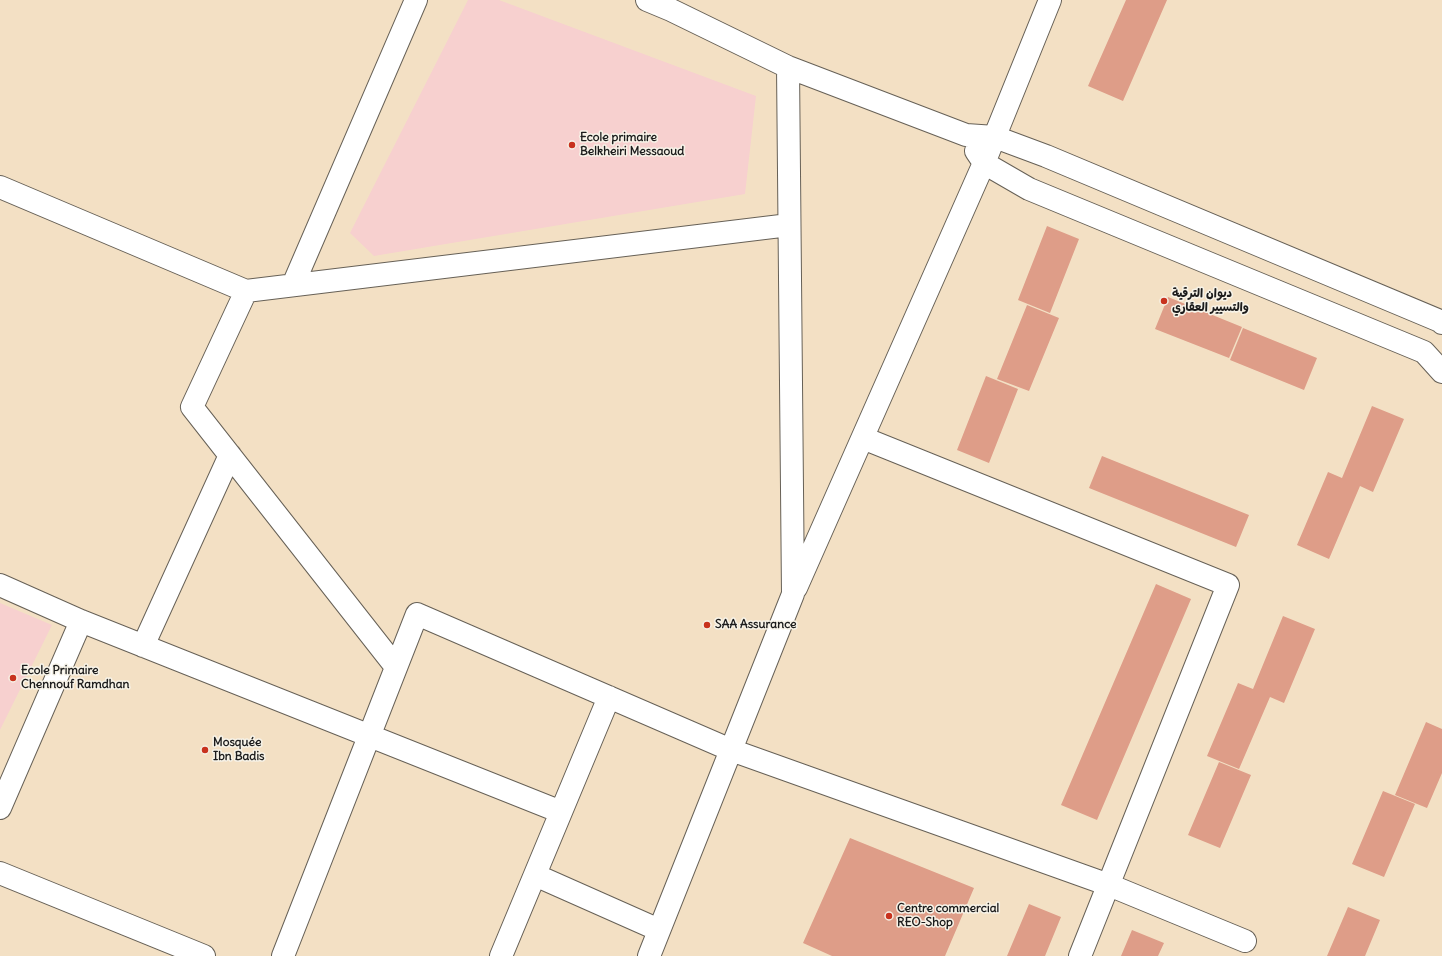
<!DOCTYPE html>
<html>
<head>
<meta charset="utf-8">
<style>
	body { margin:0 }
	canvas { display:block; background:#f3e0c4 }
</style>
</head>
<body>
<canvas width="1442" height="956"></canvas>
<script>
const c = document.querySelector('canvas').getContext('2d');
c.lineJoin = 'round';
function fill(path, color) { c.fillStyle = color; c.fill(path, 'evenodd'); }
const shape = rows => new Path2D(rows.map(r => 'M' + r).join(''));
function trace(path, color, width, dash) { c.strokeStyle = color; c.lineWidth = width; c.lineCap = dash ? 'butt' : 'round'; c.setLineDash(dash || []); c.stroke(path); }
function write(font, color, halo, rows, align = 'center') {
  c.font = font + ' Delius,"Playpen Sans Arabic",sans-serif'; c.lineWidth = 3; c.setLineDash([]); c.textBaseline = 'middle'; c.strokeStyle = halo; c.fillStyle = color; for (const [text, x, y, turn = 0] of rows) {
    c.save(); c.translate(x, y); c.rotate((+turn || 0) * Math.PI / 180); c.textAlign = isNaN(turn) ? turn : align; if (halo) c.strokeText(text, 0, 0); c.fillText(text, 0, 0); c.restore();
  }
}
const built = shape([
	[468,0,499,0,756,96,745,194,374,256,350,233],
	[0,603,52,625,0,730]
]);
const building = shape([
	[1126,0,1167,0,1123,101,1088,86],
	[1047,226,1079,239,1050,313,1018,300],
	[1168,297,1242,327,1229,358,1155,329],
	[1027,305,1059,318,1029,391,997,379],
	[1243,328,1317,358,1304,390,1230,360],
	[986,376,1018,389,989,463,957,450],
	[1372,406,1404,419,1373,492,1360,486,1329,559,1297,545,1328,472,1342,478],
	[1102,456,1249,515,1236,547,1089,488],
	[1156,584,1191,599,1097,820,1061,805],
	[1283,616,1315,629,1284,703,1270,697,1239,769,1207,756,1238,683,1253,689],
	[1426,722,1442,729,1442,773,1427,808,1395,795],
	[1219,762,1251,775,1220,848,1188,835],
	[1383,791,1415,804,1384,877,1352,864],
	[850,838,974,888,945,956,832,956,803,943],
	[1029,904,1061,917,1045,956,1007,956],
	[1348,907,1380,920,1365,956,1327,956],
	[1132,930,1164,943,1158,956,1121,956]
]);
const street = shape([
	[647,0,671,10,788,67,966,135,995,137,1046,156,1440,321,1442,323],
	[976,151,984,163,1029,189,1424,352,1442,372],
	[0,187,246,291,789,225],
	[293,285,416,0],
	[246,291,192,407,396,667],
	[863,438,1228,585,1080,956],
	[0,585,81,621,561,812],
	[796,588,984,163,1050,0],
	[143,646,230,455],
	[0,808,81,621],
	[0,873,204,956],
	[535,875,659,930],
	[283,956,417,614,731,750,1109,885,1245,941],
	[501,956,609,697],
	[649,956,793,594,788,67]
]);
const markers = [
	[572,145,4,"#c8321e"],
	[1164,301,4,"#c8321e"],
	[707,625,4,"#c8321e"],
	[13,678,4,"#c8321e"],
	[205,750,4,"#c8321e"],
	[889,916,4,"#c8321e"]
];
const poiNames = [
	["Ecole primaire",580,138],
	["Belkheiri Messaoud",580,152],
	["ديوان الترقية",1172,294],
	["والتسيير العقاري",1172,308],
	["SAA Assurance",715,625],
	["Ecole Primaire",21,671],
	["Chennouf Ramdhan",21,685],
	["Mosquée",213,743],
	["Ibn Badis",213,757],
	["Centre commercial",897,909],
	["REO-Shop",897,923]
];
fill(built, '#f7d0cf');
fill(building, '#de9d88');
trace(street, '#676157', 24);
trace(street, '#fff', 22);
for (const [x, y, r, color] of markers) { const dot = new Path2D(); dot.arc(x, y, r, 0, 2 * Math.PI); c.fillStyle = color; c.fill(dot); trace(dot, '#f7f3e8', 1.5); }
write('bold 12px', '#1c1c1c', '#f7f3e8', poiNames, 'left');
</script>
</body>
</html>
